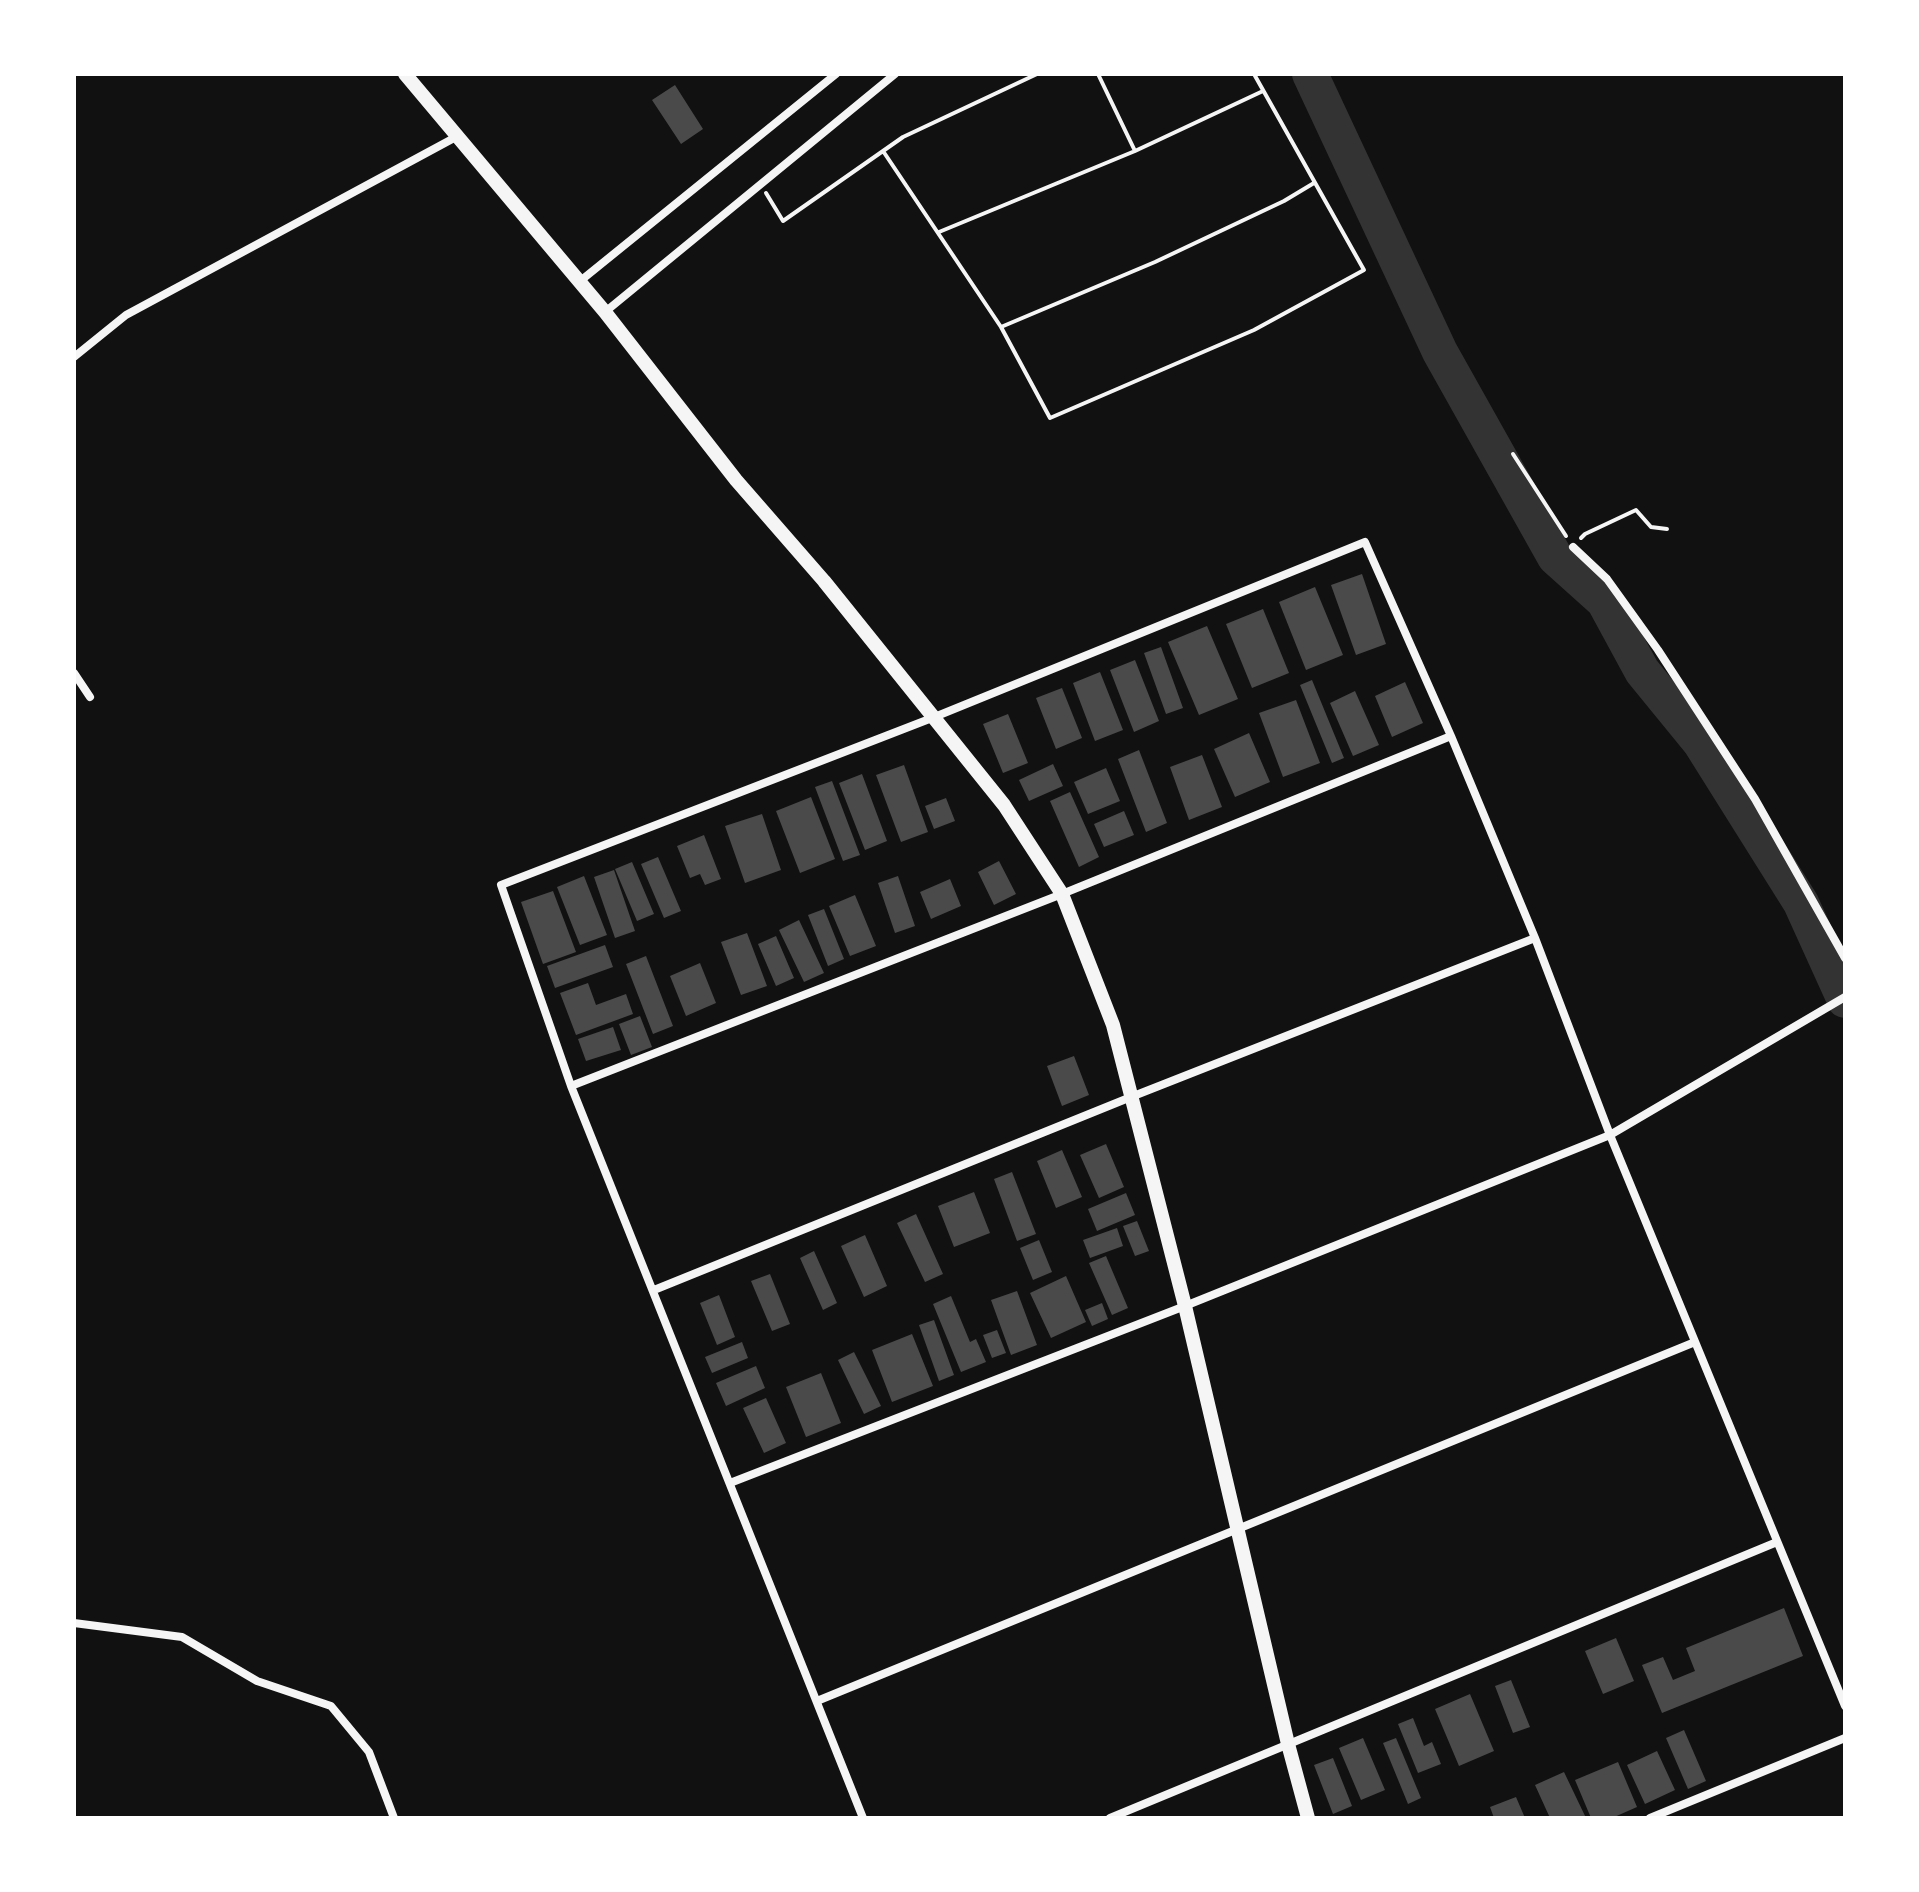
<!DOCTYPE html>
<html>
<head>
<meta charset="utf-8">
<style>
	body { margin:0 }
	#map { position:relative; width:1919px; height:1892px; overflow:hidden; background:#111; font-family:Overpass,sans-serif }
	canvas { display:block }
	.frame { position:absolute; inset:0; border:76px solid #fff; pointer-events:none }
</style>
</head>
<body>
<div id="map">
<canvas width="1919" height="1892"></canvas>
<div class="frame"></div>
</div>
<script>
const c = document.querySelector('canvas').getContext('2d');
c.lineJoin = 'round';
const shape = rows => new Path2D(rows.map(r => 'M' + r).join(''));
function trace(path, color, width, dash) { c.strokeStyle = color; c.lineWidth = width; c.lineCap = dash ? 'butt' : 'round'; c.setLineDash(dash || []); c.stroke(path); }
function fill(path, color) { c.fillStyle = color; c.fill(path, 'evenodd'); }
const river = shape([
	[1310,74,1440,352,1555,557,1604,601,1642,671,1700,742,1801,903,1845,1000]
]);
const building = shape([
	[675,85,703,129,681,144,652,100],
	[1362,574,1386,644,1356,655,1331,585],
	[1315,587,1343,655,1306,670,1279,602],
	[1263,609,1289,673,1252,688,1226,624],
	[1207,626,1238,699,1199,715,1168,642],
	[1161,647,1183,708,1166,714,1144,653],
	[1135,660,1159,721,1134,732,1110,670],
	[1100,672,1123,730,1095,741,1073,683],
	[1312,680,1344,758,1332,763,1300,685],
	[1405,682,1423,723,1392,737,1375,696],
	[1062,688,1082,738,1056,749,1036,698],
	[1355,691,1379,745,1353,756,1330,703],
	[1296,700,1320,763,1283,777,1259,713],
	[1008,714,1028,763,1003,773,983,724],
	[1249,733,1270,782,1235,797,1214,749],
	[1139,750,1167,823,1146,832,1118,759],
	[1202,755,1222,807,1189,820,1170,767],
	[1053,764,1063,786,1029,801,1019,780],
	[904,765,928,832,901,842,876,775],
	[1106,768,1120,801,1088,814,1074,782],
	[862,774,887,841,865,850,839,783],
	[832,781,860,855,843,861,815,787],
	[1070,792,1099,857,1079,867,1050,801],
	[811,797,835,859,800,873,776,811],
	[946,798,955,821,934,829,925,806],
	[1124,811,1134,835,1104,847,1094,824],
	[762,814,781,870,745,883,725,826],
	[704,835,721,879,705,885,700,874,690,878,677,846],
	[658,857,681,911,664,918,641,864],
	[999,861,1016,894,994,905,978,872],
	[632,862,654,914,637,921,615,869],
	[614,870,635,931,615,938,594,877],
	[584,876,607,935,580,945,557,887],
	[898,876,915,926,895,933,878,883],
	[950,879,961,906,931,919,920,892],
	[553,891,576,952,543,964,521,902],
	[855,895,876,946,850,956,829,906],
	[824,909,844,959,828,966,808,915],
	[799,920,824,973,804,982,779,930],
	[747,933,767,986,741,995,721,942],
	[776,936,794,978,776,986,758,944],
	[605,945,613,967,555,988,547,966],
	[646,956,673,1026,653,1034,626,964],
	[700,963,716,1003,686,1016,670,976],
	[588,983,596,1005,626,994,633,1014,576,1035,560,993],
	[640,1016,652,1047,631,1055,619,1024],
	[613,1027,621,1050,586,1061,578,1039],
	[1074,1056,1089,1095,1062,1106,1047,1066],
	[1106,1144,1124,1187,1099,1198,1080,1155],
	[1062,1150,1082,1197,1056,1208,1037,1161],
	[1012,1172,1036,1234,1017,1241,994,1179],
	[974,1192,990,1233,954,1247,938,1206],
	[1126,1193,1135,1215,1097,1231,1088,1209],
	[916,1214,943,1274,925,1282,897,1223],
	[1137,1221,1149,1251,1135,1256,1123,1226],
	[1117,1228,1123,1246,1090,1258,1083,1240],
	[865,1235,887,1286,864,1297,841,1246],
	[1039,1240,1052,1272,1033,1280,1020,1248],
	[814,1251,837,1303,823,1310,800,1258],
	[1106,1256,1128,1308,1112,1315,1089,1263],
	[770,1274,790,1324,772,1331,751,1281],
	[1066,1276,1086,1322,1051,1338,1030,1293],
	[1017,1291,1037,1345,1011,1355,991,1300],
	[719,1295,735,1337,717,1345,700,1303],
	[951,1296,970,1342,976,1339,986,1362,961,1372,933,1304],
	[1102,1303,1108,1319,1092,1326,1085,1310],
	[934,1320,954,1375,939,1381,919,1325],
	[997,1330,1006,1353,992,1358,983,1335],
	[912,1334,933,1386,892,1402,872,1350],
	[742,1342,748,1358,712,1373,705,1357],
	[854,1352,881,1406,864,1414,838,1360],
	[756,1366,765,1388,726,1406,716,1383],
	[821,1373,841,1423,806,1437,786,1387],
	[766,1398,786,1443,764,1453,743,1408],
	[1784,1608,1803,1656,1662,1713,1642,1665,1663,1657,1673,1680,1695,1671,1686,1648],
	[1616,1638,1634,1681,1603,1694,1585,1651],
	[1511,1680,1530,1727,1513,1733,1495,1686],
	[1470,1694,1494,1751,1459,1766,1435,1709],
	[1413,1718,1424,1746,1432,1742,1441,1764,1418,1773,1398,1724],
	[1684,1730,1706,1781,1688,1789,1666,1738],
	[1363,1738,1385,1790,1361,1800,1339,1748],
	[1396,1738,1421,1798,1408,1804,1383,1743],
	[1657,1751,1675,1790,1645,1804,1627,1765],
	[1333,1758,1352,1806,1333,1814,1314,1765],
	[1618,1762,1637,1807,1612,1818,1591,1818,1575,1780],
	[1564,1772,1586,1818,1550,1818,1535,1785],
	[1516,1797,1525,1818,1494,1818,1490,1807]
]);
const path = shape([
	[1098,74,1135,151],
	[883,151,1001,327,1050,418,1254,330,1364,270,1254,74],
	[766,193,783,221,903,137,1037,74],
	[939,232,1135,151,1263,91],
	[1001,327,1155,262,1284,201,1314,183],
	[1513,454,1566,536],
	[1581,538,1585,534,1636,510,1651,527,1667,529]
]);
const minor = shape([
	[579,282,836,74],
	[605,312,895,74],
	[74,357,126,315,456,137],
	[1573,547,1607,579,1658,650,1755,799,1845,958],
	[74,673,90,697],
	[571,1086,1062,894,1451,736],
	[654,1290,1131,1097,1535,938],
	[730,1483,1185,1306,1610,1135,1845,997],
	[74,1623,182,1637,257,1681,331,1706,369,1752,394,1818],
	[817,1701,1695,1342],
	[863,1818,571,1086,501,885,932,718,1365,542,1451,736,1535,938,1610,1135,1845,1706],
	[1110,1818,1777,1542],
	[1650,1818,1845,1738]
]);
const trunk = shape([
	[405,74,605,312,736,480,824,581,1004,805,1062,894,1113,1025,1185,1306,1288,1744,1308,1818]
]);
trace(river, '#333', 36);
fill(building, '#4a4a4a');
trace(path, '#f5f5f5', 4);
trace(minor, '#f5f5f5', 8);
trace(trunk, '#f5f5f5', 14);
</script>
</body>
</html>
